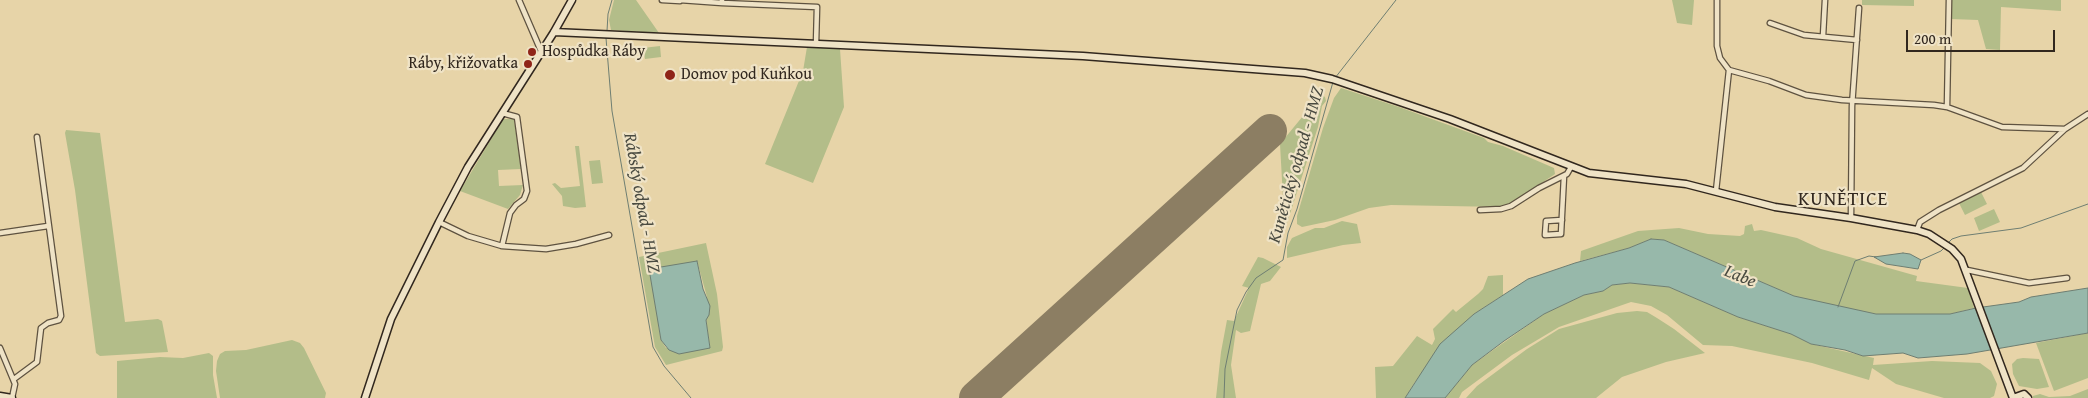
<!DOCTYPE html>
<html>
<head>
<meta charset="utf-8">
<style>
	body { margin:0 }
	#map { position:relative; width:2088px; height:398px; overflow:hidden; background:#e7d4a8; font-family:"Gentium Book Plus",serif }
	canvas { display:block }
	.scale { position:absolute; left:1906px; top:30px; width:149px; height:22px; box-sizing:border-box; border:2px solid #31271e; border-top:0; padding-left:6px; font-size:15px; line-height:18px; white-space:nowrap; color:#31271e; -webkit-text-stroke:4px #efe3c6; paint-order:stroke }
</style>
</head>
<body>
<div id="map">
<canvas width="2088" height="398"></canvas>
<div class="scale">200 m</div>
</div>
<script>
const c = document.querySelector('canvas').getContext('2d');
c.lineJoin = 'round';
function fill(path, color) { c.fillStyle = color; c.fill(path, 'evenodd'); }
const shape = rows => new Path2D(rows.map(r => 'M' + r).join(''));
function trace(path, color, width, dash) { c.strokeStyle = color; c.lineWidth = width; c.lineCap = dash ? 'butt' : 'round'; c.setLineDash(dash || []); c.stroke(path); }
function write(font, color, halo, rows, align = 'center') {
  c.font = font + ' "Gentium Book Plus",serif'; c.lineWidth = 4.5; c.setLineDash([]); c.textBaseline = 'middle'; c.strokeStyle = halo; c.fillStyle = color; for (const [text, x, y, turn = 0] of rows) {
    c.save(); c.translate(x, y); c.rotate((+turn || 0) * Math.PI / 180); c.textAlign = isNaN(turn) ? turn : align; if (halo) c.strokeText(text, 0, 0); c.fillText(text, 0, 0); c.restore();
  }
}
const green = shape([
	[614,0,636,0,659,33,611,30,609,20],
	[1672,0,1694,0,1692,25,1677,23],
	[1862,0,1914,0,1914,6,1862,5],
	[1949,0,2061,0,2061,11,2001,7,2000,50,1986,49,1978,20,1951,19],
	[660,46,661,57,645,59,643,48],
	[807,47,840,49,844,107,813,183,765,164,803,71],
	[1341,88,1399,107,1484,138,1488,142,1503,146,1554,168,1555,174,1515,201,1503,207,1391,205,1369,208,1335,220,1302,227,1297,224,1297,216,1323,128,1334,98],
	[1321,94,1325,97,1326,101,1322,106,1318,127,1287,223,1285,222,1284,216,1280,144],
	[503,119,514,119,521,169,498,170,499,186,523,185,520,195,508,209,460,191],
	[66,130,100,133,125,322,158,319,162,321,168,352,100,356,96,353,75,190,65,133],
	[575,146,579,146,586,207,575,208,563,206,562,196,552,184,555,183,561,188,580,186],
	[600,160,603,183,592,184,589,161],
	[1981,192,1987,204,1965,215,1959,203],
	[1994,209,2000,222,1979,231,1974,218],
	[1342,221,1357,224,1361,243,1343,245,1287,258,1287,247,1292,238,1315,228,1324,228],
	[1752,224,1754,231,1761,230,1797,238,1821,249,1917,276,1916,281,1968,288,1974,308,1950,314,1876,314,1838,307,1794,296,1664,240,1651,239,1629,248,1580,261,1581,251,1638,231,1679,228,1708,234,1740,236,1744,234,1745,226],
	[706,243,717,294,723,347,722,351,666,365,655,347,639,257],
	[697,261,707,297,706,320,710,348,666,348,661,340,658,324],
	[1258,257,1263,258,1281,267,1270,281,1261,284,1250,331,1241,333,1236,330,1231,365,1236,398,1216,398,1221,352,1227,320,1234,321,1249,288,1242,286],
	[1503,275,1503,295,1474,314,1415,382,1405,398,1376,398,1375,367,1393,366,1417,336,1432,345,1435,339,1433,329,1453,309,1456,312,1478,294,1483,289,1488,276],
	[1630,283,1669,287,1738,317,1791,334,1811,344,1874,358,1873,365,1932,361,1980,363,1991,371,1997,384,1994,396,1990,398,1944,398,1896,384,1872,368,1869,380,1812,363,1732,346,1703,345,1667,315,1651,306,1631,302,1559,327,1512,355,1462,392,1459,398,1445,398,1472,365,1544,314,1584,295,1603,291,1612,285],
	[1637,311,1647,312,1657,318,1674,329,1705,353,1666,362,1622,377,1596,398,1466,398,1477,386,1527,349,1559,329,1617,313],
	[2088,333,2088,378,2054,391,2036,343],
	[292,340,300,343,304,348,326,393,325,398,220,398,216,371,217,361,220,354,225,351,246,350],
	[209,353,213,356,213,375,217,398,117,398,117,361,160,357,183,358],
	[2023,358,2039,359,2049,387,2037,389,2019,386,2013,374,2012,364,2017,359],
	[2088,389,2088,398,2033,398,2033,396,2040,394,2049,397,2070,396]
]);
const water = shape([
	[1651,239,1664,240,1794,296,1876,314,1950,314,1976,308,2019,302,2031,297,2088,288,2088,333,1967,354,1918,358,1903,353,1863,356,1845,350,1811,344,1791,334,1738,317,1669,287,1630,283,1612,285,1603,291,1584,295,1544,314,1504,341,1472,365,1445,398,1405,398,1440,344,1474,314,1528,279,1575,263,1629,248,1651,239],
	[1903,253,1910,254,1921,260,1918,269,1886,264,1874,257,1903,253],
	[697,261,703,289,710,306,709,315,706,320,710,348,679,354,669,350,661,340,649,269,697,261]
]);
const stream = shape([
	[607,31,608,14,612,0],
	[606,38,612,111,653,347,664,366,691,398],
	[1335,78,1396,0],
	[1948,243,1952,239,1961,236,2021,228,2088,204],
	[1921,260,1941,251,1944,248],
	[1838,307,1855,261,1869,256,1876,257],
	[1224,398,1225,369,1237,310,1246,292,1256,278,1283,260,1288,233,1297,209,1333,82]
]);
const runway = shape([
	[976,398,1270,131]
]);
const street = shape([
	[519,0,541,51],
	[662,0,680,1],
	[680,0,722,3],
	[722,0,722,3,817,7,816,44],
	[1770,23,1804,35,1857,40],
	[1823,36,1825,0],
	[1729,70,1769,81,1806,95,1842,100,1934,105,1947,107,2002,127,2065,129,2023,168,1939,210,1920,222,1917,230],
	[1947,107,1949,0],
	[2065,129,2088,114],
	[1716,191,1729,70,1720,58,1717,46,1717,0],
	[1480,210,1501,209,1511,206,1539,188,1567,174,1571,167],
	[1851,218,1852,106,1859,8],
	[1562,220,1546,221,1545,235,1561,234,1564,176],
	[439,222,468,236,502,246,510,213,516,205,524,199,527,191,517,117,502,113],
	[0,233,48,226],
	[502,246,546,249,576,244,609,235],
	[1967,270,2029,283,2067,278],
	[0,348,15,384,12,398],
	[14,379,37,362,41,328,48,323,59,320,61,316,37,137]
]);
const secondary = shape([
	[554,32,1083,56,1305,73,1332,79,1450,119,1589,173,1686,184,1775,207,1851,218,1917,230,1929,234,1952,249,1961,259,2013,398],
	[0,396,12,398],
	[365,398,391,319,439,222,468,167,554,32,572,0],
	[2013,398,2024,394,2028,398]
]);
const markers = [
	[532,52,5,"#8f2418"],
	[528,64,5,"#8f2418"],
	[670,75,6,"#8f2418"]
];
const poiNames = [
	["Hospůdka Ráby",542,52],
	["Ráby, křižovatka",518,64,"right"],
	["Domov pod Kuňkou",681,75]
];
const waterNames = [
	["Kunětický odpad - HMZ",1297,165,-74],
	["Rábský odpad - HMZ",641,203,80],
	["Labe",1740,277,22]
];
const quarterNames = [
	["KUNĚTICE",1843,200]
];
fill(green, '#b3bd89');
fill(water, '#97b8aa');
trace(water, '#6e7e72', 1);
trace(stream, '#6e7e72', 1);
trace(runway, '#8c7e63', 34);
trace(street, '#5e5240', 7);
trace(secondary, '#31271e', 9);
trace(street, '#efe3c6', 4.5);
trace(secondary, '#efe3c6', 6);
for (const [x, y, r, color] of markers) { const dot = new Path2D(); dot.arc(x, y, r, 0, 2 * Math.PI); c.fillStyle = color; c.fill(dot); trace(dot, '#efe3c6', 2); }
write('16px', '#31271e', '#efe3c6', poiNames, 'left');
write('italic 18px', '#4a4b41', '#efe3c6', waterNames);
c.letterSpacing = '1px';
write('19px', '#31271e', '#efe3c6', quarterNames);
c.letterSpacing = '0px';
</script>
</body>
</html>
